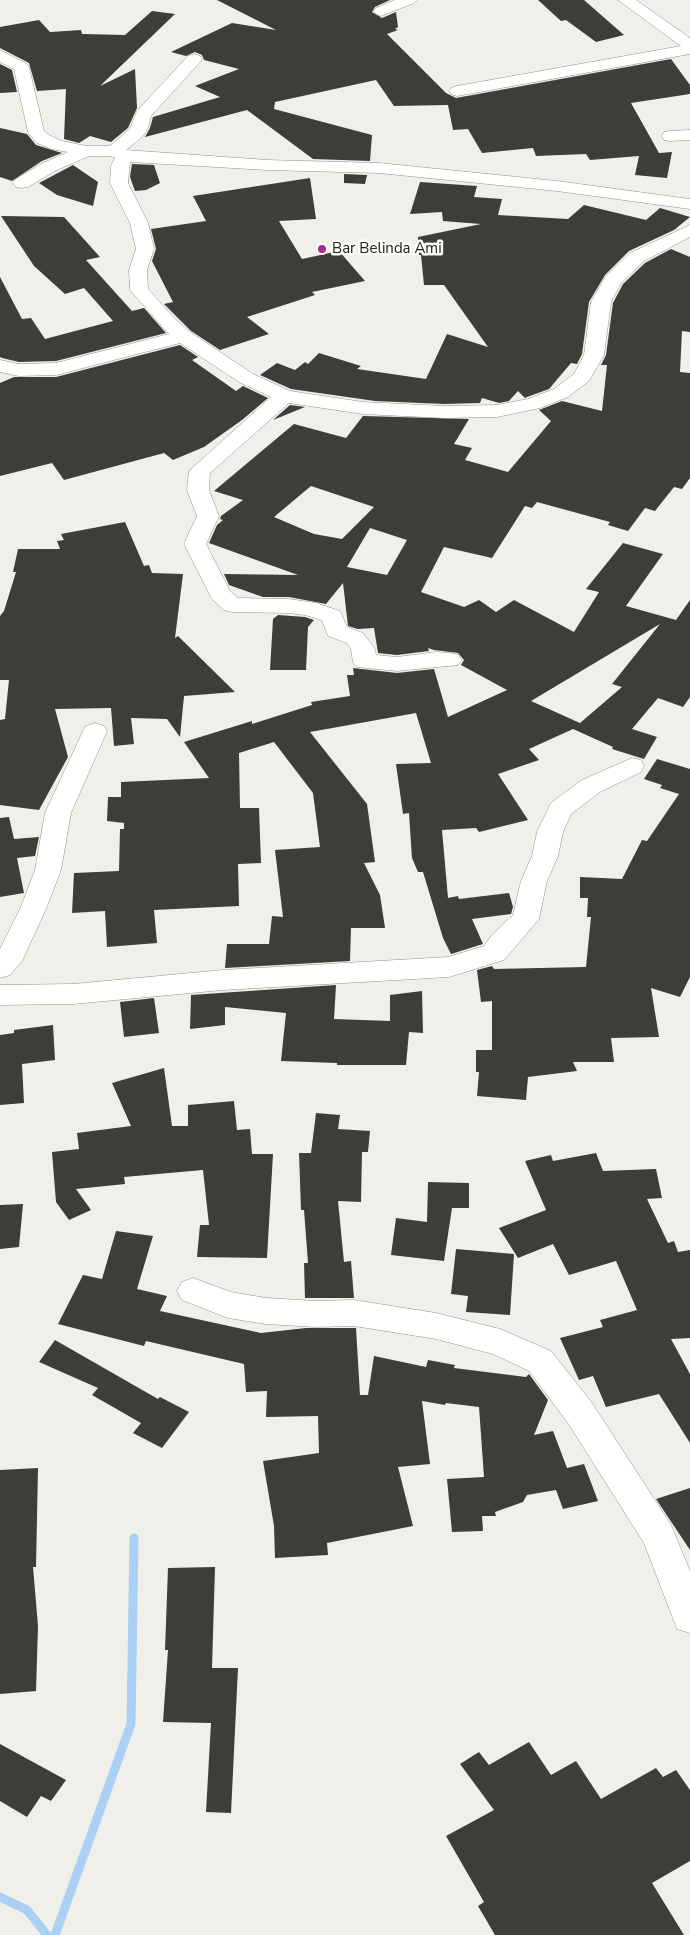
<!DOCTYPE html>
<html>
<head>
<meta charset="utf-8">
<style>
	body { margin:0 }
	canvas { display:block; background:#f0efe9 }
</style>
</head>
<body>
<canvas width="690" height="1935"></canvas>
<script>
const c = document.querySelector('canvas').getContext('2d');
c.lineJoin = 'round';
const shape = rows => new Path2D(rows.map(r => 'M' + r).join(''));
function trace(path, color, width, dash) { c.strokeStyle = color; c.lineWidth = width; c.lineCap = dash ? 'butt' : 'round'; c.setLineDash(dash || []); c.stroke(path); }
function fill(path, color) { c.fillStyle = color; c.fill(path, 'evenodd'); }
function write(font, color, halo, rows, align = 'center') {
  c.font = font + ' "Nunito Sans",sans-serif'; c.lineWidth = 5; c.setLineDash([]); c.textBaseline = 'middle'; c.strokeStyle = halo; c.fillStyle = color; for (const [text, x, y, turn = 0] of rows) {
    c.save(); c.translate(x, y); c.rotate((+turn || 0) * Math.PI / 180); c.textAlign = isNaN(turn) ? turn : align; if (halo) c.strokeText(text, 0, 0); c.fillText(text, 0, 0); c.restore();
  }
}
const stream = shape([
	[0,1897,27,1910,47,1935],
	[55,1935,131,1724,134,1538]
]);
const building = shape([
	[217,0,390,0,375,7,372,12,382,18,396,12,398,27,395,29,398,30,387,34,446,93,456,98,671,59,690,85,690,94,631,103,659,153,672,152,667,178,635,175,639,156,590,160,586,154,536,156,533,148,482,153,468,129,453,130,448,105,394,106,376,80,275,102,274,109,372,135,370,161,313,159,247,110,145,137,150,128,153,117,220,97,195,86,239,69,204,60,202,55,195,52,186,56,171,52,232,23,276,30],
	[538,0,584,0,624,35,596,42,566,20,561,21],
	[152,11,175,14,100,86,135,69,137,108,128,128,111,142,90,136,79,143,64,139,66,89,37,91,29,63,0,48,0,27,39,20,50,32,81,30,82,34,125,35],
	[0,64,12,70,17,92,0,93],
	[0,128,27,134,36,145,62,153,42,161,12,181,0,177],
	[132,164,154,165,160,183,146,190,135,191,130,177],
	[73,165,98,182,93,206,57,195,39,183],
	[344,174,367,175,365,184,344,183],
	[310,178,316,219,279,221,302,259,339,251,365,281,312,292,315,295,247,317,269,334,220,350,191,331,164,304,173,302,152,261,156,249,151,229,206,221,193,196],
	[420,182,477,186,474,197,502,199,498,215,568,219,584,205,646,220,660,208,690,217,674,230,629,251,605,275,589,302,582,354,577,364,571,363,549,389,527,397,525,398,518,391,509,401,499,403,482,398,480,403,444,404,375,401,291,389,260,375,277,363,295,370,305,362,308,364,319,353,361,366,357,369,426,379,447,334,488,347,444,285,424,285,421,255,419,255,418,237,481,224,443,221,442,212,410,214],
	[1,216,64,217,100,257,86,260,132,311,144,308,166,333,56,361,19,362,2,358,0,357,0,277,22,319,31,318,45,339,113,321,84,288,65,294,34,266],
	[671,249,690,257,690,332,682,331,680,372,690,373,690,478,682,489,674,487,655,511,645,508,628,531,608,525,610,522,537,502,532,508,525,506,492,558,444,547,421,592,464,607,479,600,496,612,514,600,574,632,599,592,586,589,623,543,663,554,626,606,676,620,690,600,690,697,683,707,658,698,632,729,657,737,644,759,612,749,613,747,573,729,529,749,539,760,498,774,528,820,479,832,476,828,442,830,448,898,458,896,459,899,509,893,513,907,511,914,472,919,483,944,451,954,443,938,423,872,418,872,412,858,409,813,403,814,396,764,431,763,416,713,310,732,367,804,375,862,364,863,380,895,385,928,351,928,350,961,225,968,227,944,269,944,272,916,283,917,275,850,320,847,313,793,274,742,239,753,240,808,259,808,261,863,238,864,239,906,154,910,157,943,107,947,105,911,72,913,74,873,119,871,120,829,124,829,124,823,107,821,108,797,121,797,121,782,209,778,184,742,252,721,252,724,312,705,311,702,350,696,347,675,354,675,353,668,397,673,434,669,448,717,507,690,461,665,464,660,458,653,434,650,428,648,429,651,397,655,378,653,374,628,358,629,348,626,343,583,326,604,289,597,263,597,229,585,224,574,298,575,209,543,217,525,223,520,220,519,221,516,243,500,214,491,294,424,346,438,363,416,469,419,454,444,472,448,465,460,508,472,551,421,539,410,562,401,602,411,607,365,601,365,606,355,613,303,623,284,645,263],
	[311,486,374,507,342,539,314,534,274,517],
	[370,528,407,540,387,575,347,567],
	[660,624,612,684,622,687,580,723,531,701],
	[180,345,198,357,192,360,236,391,243,386,268,398,242,420,204,447,173,460,164,453,64,480,52,463,0,476,0,383,14,377,56,377],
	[290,405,305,407,273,420],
	[125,522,144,566,149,565,152,573,183,574,175,638,178,636,235,692,184,696,180,737,167,719,131,718,134,744,114,746,111,708,55,709,68,757,39,810,0,805,0,720,5,719,9,680,0,680,0,616,4,611,16,572,13,572,18,549,60,549,57,541,64,540,61,534],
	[278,615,305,617,314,620,308,627,306,670,270,670,273,619],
	[657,759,690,769,690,977,680,997,651,988,659,1037,611,1038,614,1062,573,1062,577,1071,528,1077,526,1100,477,1096,479,1072,476,1072,476,1050,492,1050,492,1001,481,1002,477,970,492,966,494,969,586,967,591,917,587,917,588,898,580,898,580,877,622,879,642,840,647,841,679,794,660,788,662,785,644,779],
	[9,817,14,839,39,837,35,856,17,858,24,893,0,897,0,818],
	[336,985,334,1019,390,1021,390,995,422,991,423,1033,409,1032,406,1065,337,1065,337,1063,281,1061,286,1013,225,1007,225,1025,190,1029,191,995],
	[154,998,159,1033,124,1037,120,1002],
	[53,1025,55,1060,22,1064,24,1103,0,1105,0,1035,14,1033,14,1030],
	[164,1068,172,1126,188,1126,188,1105,234,1101,237,1130,250,1129,252,1154,273,1154,267,1258,197,1257,200,1225,209,1225,203,1170,124,1177,125,1184,76,1189,91,1210,69,1220,56,1202,52,1152,79,1149,77,1133,131,1126,112,1083],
	[316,1113,340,1115,338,1129,370,1131,368,1152,362,1152,361,1202,338,1201,344,1262,351,1261,354,1298,305,1298,304,1263,308,1263,304,1210,301,1210,299,1153,311,1153],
	[596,1153,603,1171,656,1169,662,1198,647,1199,668,1243,674,1241,678,1252,690,1250,690,1338,671,1339,690,1374,690,1443,659,1394,606,1407,593,1376,579,1380,560,1338,603,1327,600,1320,637,1310,616,1261,569,1275,553,1244,518,1258,499,1228,546,1210,525,1161,551,1155,553,1161],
	[428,1182,469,1183,469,1208,452,1208,444,1261,391,1255,396,1218,427,1222],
	[23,1204,19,1247,0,1249,0,1205],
	[116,1231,153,1236,137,1289,167,1296,160,1311,261,1333,306,1328,356,1328,360,1395,368,1395,374,1356,426,1367,428,1360,455,1365,454,1368,526,1377,529,1374,548,1400,534,1435,553,1431,567,1468,584,1464,598,1501,563,1509,556,1490,527,1495,523,1502,495,1512,496,1516,482,1516,483,1531,452,1532,447,1479,484,1477,479,1407,446,1403,445,1405,422,1401,430,1464,398,1467,413,1526,327,1543,328,1555,275,1558,274,1526,263,1461,319,1453,318,1416,266,1417,267,1391,246,1392,244,1364,146,1341,144,1346,58,1324,83,1275,102,1279],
	[456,1249,514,1254,510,1315,466,1312,468,1296,451,1294],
	[55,1340,158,1399,160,1397,189,1412,162,1448,133,1433,141,1423,92,1395,98,1388,39,1362],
	[38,1468,36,1567,33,1567,38,1626,36,1691,0,1694,0,1470],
	[690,1488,690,1550,656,1499],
	[215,1567,212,1668,238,1668,231,1813,206,1812,211,1723,163,1722,168,1650,165,1650,168,1568],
	[529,1742,551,1775,576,1761,601,1799,656,1768,663,1777,676,1770,690,1790,690,1861,652,1883,684,1935,495,1935,478,1906,484,1902,446,1836,494,1810,460,1764,479,1752,489,1765],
	[0,1744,66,1780,51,1801,41,1796,27,1817,0,1801]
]);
const street = shape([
	[395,0,417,0,414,3,386,14,381,16,376,14,373,11,376,8,395,0],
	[618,0,636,0,690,38,690,54,457,96,451,94,449,91,451,88,457,86,681,46,618,0],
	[0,50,27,64,29,67,44,131,49,135,62,141,86,146,110,146,130,129,137,111,188,56,194,54,200,56,202,59,200,62,151,116,148,128,142,137,126,150,267,160,379,163,557,181,690,199,690,209,557,191,379,173,267,170,130,162,128,183,148,223,154,249,147,270,148,289,174,318,190,332,253,374,290,391,363,402,444,406,497,405,528,399,554,389,574,374,584,355,591,302,606,276,630,253,690,225,690,237,644,261,621,283,611,302,604,355,589,381,568,397,540,408,497,417,444,418,363,414,289,403,210,473,209,490,219,516,206,544,230,591,238,598,289,599,316,603,340,611,347,627,363,633,375,649,376,655,397,657,436,652,450,653,458,655,462,660,458,665,397,671,357,667,353,662,351,649,347,643,328,636,322,620,305,615,289,613,232,612,224,610,212,599,184,544,197,516,187,490,189,471,271,397,239,382,180,343,56,375,19,376,0,372,0,360,19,364,56,363,169,334,130,290,129,270,136,249,130,223,110,183,111,166,115,158,111,156,89,156,55,171,28,187,22,188,16,187,13,183,16,179,43,163,68,152,51,149,37,143,28,132,14,69,0,62,0,50],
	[690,130,690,140,670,141,664,140,662,136,664,132,670,131,690,130],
	[95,723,104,726,107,731,71,813,61,870,46,909,22,961,10,975,0,978,0,949,20,909,35,870,45,813,83,731,86,726,95,723],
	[632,758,641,760,644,766,641,772,600,792,571,814,563,832,558,856,547,881,539,919,504,960,449,977,223,990,73,1004,0,1005,0,985,73,984,223,970,448,957,484,946,492,935,513,915,521,881,532,856,537,832,551,803,582,780,632,758],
	[193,1278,231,1292,266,1298,316,1301,354,1300,436,1313,500,1329,551,1351,592,1403,671,1525,690,1571,690,1633,677,1629,644,1543,568,1423,529,1371,493,1354,436,1339,354,1326,316,1327,266,1324,228,1318,182,1300,177,1291,182,1282,193,1278]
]);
const markers = [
	[322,249,5,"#a12e89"]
];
const farPoinames = [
	["Bar Belinda Ami",332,249]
];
trace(stream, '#abd0f5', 9);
fill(building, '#3e3d38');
trace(street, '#91908a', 1);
fill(street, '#fff');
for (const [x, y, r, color] of markers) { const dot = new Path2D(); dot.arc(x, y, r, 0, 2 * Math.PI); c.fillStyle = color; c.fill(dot); trace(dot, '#fefdf6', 2); }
write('15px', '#20201d', '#fefdf6', farPoinames, 'left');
</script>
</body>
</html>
